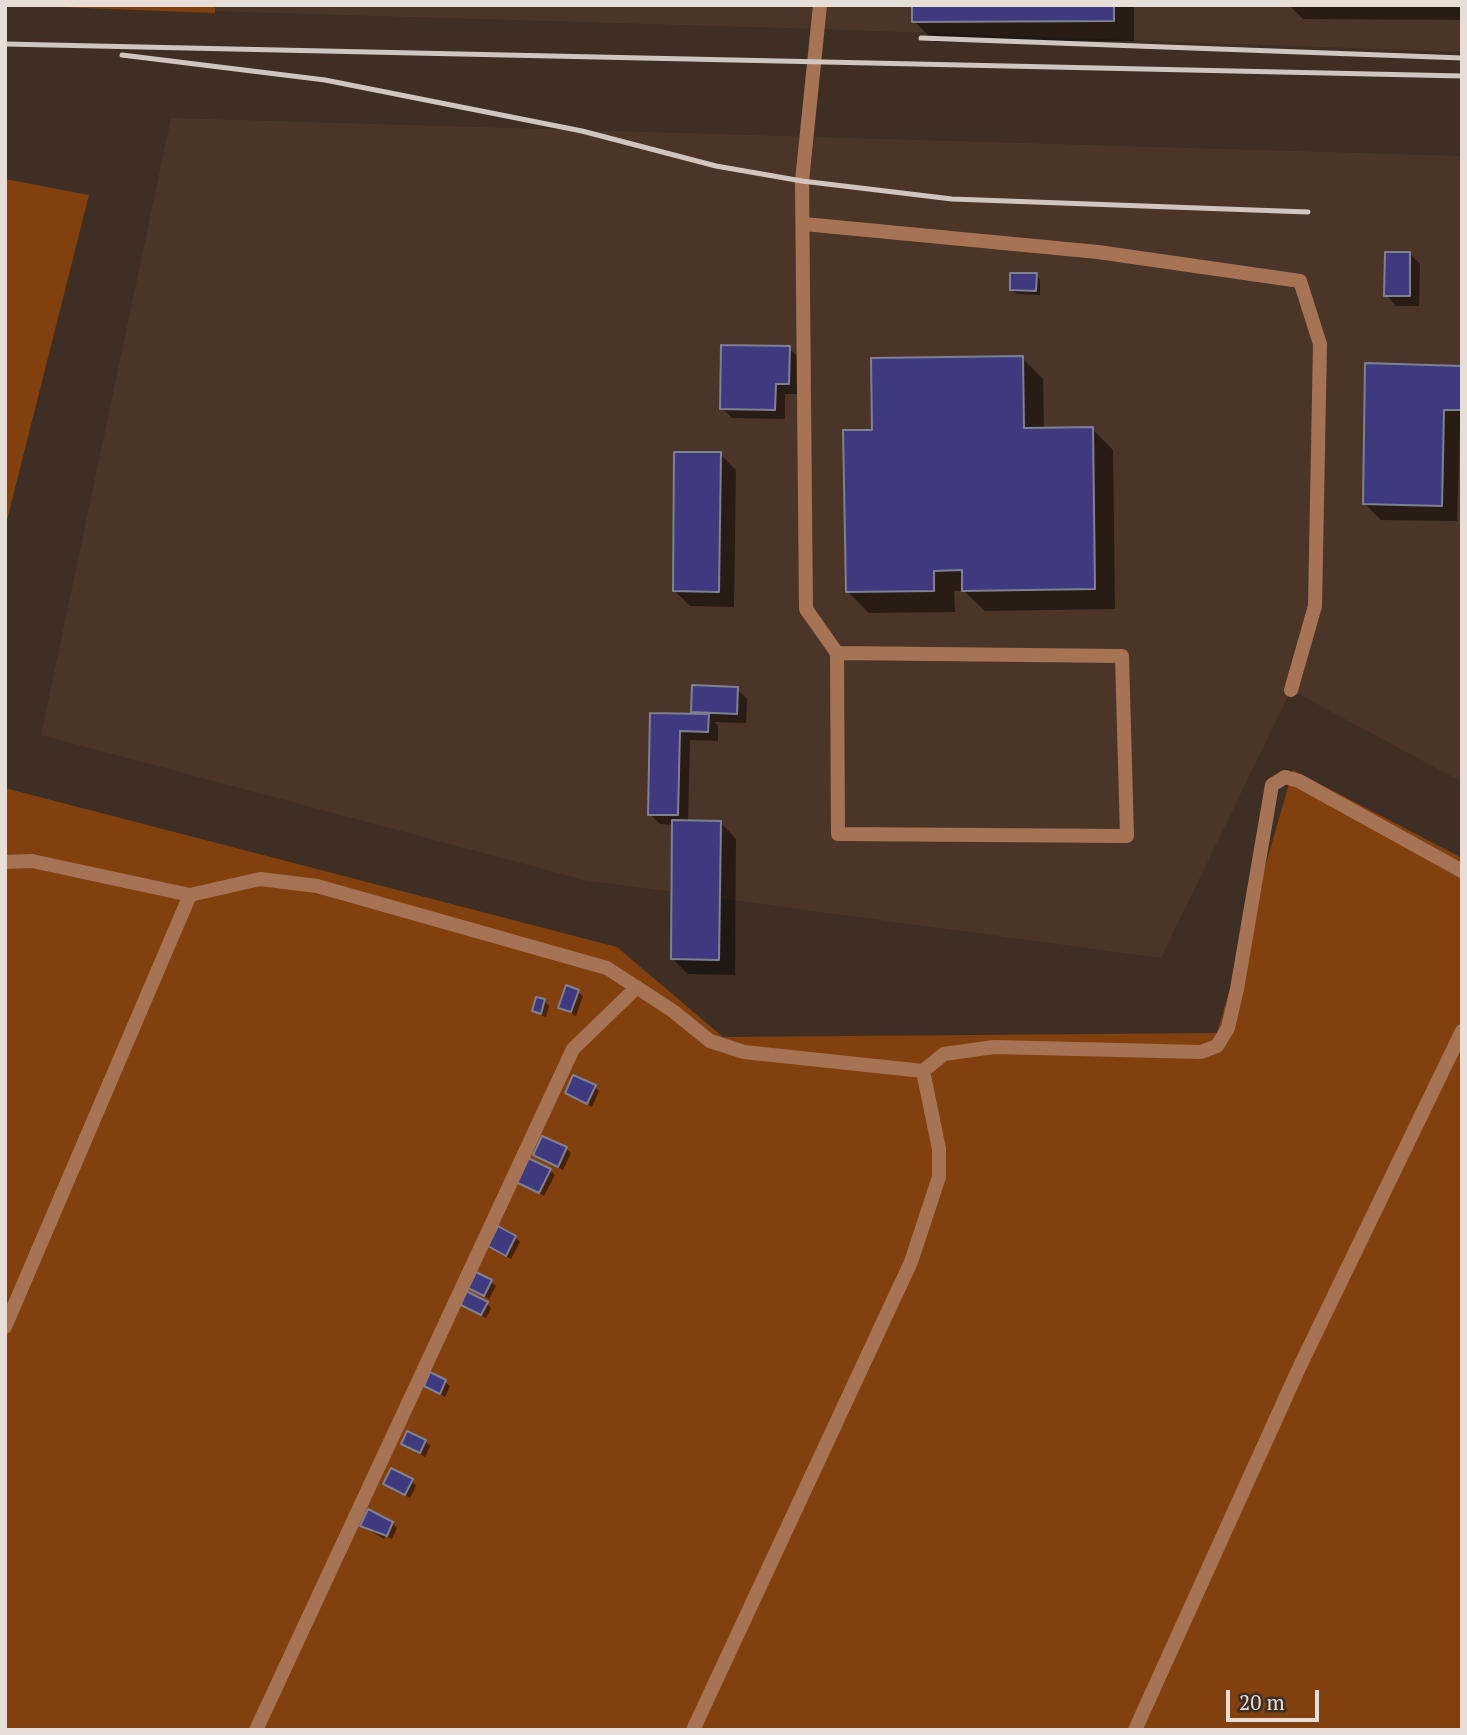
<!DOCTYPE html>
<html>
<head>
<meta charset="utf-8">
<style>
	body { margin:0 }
	#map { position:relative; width:1467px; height:1735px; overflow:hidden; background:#3e2e24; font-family:"PT Serif",serif }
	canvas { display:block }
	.frame { position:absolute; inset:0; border:7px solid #e8ded8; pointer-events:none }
	.scale { position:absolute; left:1226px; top:1690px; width:93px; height:32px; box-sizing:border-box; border:4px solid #e8ded8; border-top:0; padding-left:9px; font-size:21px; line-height:24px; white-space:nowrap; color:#e8ded8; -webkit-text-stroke:5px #3e2e24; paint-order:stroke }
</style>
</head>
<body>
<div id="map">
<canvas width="1467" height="1735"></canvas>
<div class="frame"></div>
<div class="scale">20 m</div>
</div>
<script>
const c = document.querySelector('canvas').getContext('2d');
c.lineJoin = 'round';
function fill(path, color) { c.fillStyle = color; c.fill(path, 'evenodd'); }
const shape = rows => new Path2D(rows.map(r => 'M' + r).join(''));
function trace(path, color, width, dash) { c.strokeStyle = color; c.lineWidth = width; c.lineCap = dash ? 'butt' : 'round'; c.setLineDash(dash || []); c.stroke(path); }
const built = shape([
	[5,5,1462,5,1462,52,818,29],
	[171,118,1462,156,1462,782,1291,690,1161,958,584,880,41,735]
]);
const green = shape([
	[5,5,215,5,215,13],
	[5,179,89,195,5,528],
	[1293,770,1462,858,1462,1730,5,1730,5,788,617,947,723,1037,1217,1033]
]);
const shadow = shape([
	[914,5,1134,5,1134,41,935,42,914,21],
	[1289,5,1462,5,1462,20,1303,19],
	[1410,254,1420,264,1419,306,1396,306,1386,295],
	[1036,275,1040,280,1040,295,1016,294,1012,290],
	[789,348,800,359,799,394,785,394,785,419,732,418,722,408],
	[1022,358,1043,379,1044,429,1092,429,1113,450,1115,609,985,611,964,591,954,591,955,612,869,613,848,592,874,432],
	[1462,367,1457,521,1381,520,1365,504],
	[720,454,736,470,734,607,690,606,674,590],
	[737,689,747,699,746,723,714,722,718,726,718,741,690,740,688,822,721,823,736,839,735,975,688,974,673,959,674,825,660,824,650,814,652,715,697,716,693,711],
	[578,992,583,996,576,1016,560,1007],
	[544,1001,549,1006,546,1017,534,1011],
	[595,1087,599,1091,592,1107,567,1093],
	[566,1149,571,1153,563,1170,536,1154],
	[550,1170,555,1175,544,1196,518,1182],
	[515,1237,520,1242,511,1259,490,1246],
	[491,1282,496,1286,489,1299,470,1287],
	[487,1303,491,1308,486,1318,461,1304],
	[445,1382,450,1386,445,1397,426,1385],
	[425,1441,430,1446,425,1457,403,1444],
	[412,1481,416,1486,410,1498,385,1483],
	[392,1523,397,1528,392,1539,386,1536,384,1539,362,1526]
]);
const building = shape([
	[912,5,1114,5,1114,21,912,22,912,5],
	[1385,252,1410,252,1410,296,1384,296,1385,252],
	[1010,273,1037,273,1036,291,1010,290,1010,273],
	[721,345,790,346,789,384,776,384,775,410,720,409,721,345],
	[1023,356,1024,428,1093,427,1095,589,962,591,962,570,934,571,934,591,846,592,843,430,872,430,871,358,1023,356],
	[1365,363,1462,366,1462,410,1444,410,1442,506,1363,504,1365,363],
	[674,452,721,452,719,592,673,591,674,452],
	[692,685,738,687,737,714,691,712,692,685],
	[650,713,709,714,708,732,680,731,678,815,648,815,650,713],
	[672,820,721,821,719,960,671,959,672,820],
	[566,985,579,990,571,1012,558,1008,566,985],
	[536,997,545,999,541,1014,532,1011,536,997],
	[573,1075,596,1085,587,1104,565,1093,573,1075],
	[542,1136,567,1147,558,1167,533,1155,542,1136],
	[528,1158,551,1169,539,1193,516,1182,528,1158],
	[498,1226,516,1236,506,1256,488,1246,498,1226],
	[476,1272,492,1280,484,1296,468,1288,476,1272],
	[466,1291,488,1302,481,1315,459,1304,466,1291],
	[430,1372,446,1380,440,1394,424,1386,430,1372],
	[407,1431,426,1440,420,1453,401,1444,407,1431],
	[391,1468,413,1479,405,1495,383,1484,391,1468],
	[368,1509,393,1522,387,1536,360,1526,368,1509]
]);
const service = shape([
	[820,5,802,181,806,609,837,653,1122,656,1127,836,838,834,837,653],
	[804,224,1098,252,1300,281,1320,344,1315,606,1291,690],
	[5,862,32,861,190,895,260,879,317,886,607,968,673,1011,710,1041,744,1052,923,1071,944,1054,994,1047,1201,1052,1217,1046,1228,1028,1237,989,1272,785,1285,777,1299,781,1462,871],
	[5,1327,190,895],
	[256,1730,573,1049,637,987],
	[693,1730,911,1262,939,1177,939,1149,923,1071],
	[1135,1730,1299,1368,1462,1031]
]);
const rail = shape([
	[921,38,1462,58],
	[5,44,1462,76],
	[122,55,325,80,582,131,716,166,802,181,952,199,1308,212]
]);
fill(built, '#4b3529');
fill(green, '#82400f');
fill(shadow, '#0007');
fill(building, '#3f3980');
trace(building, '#7f8092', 2);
trace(service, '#a77355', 14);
trace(rail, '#d0c6bf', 5);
</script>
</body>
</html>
